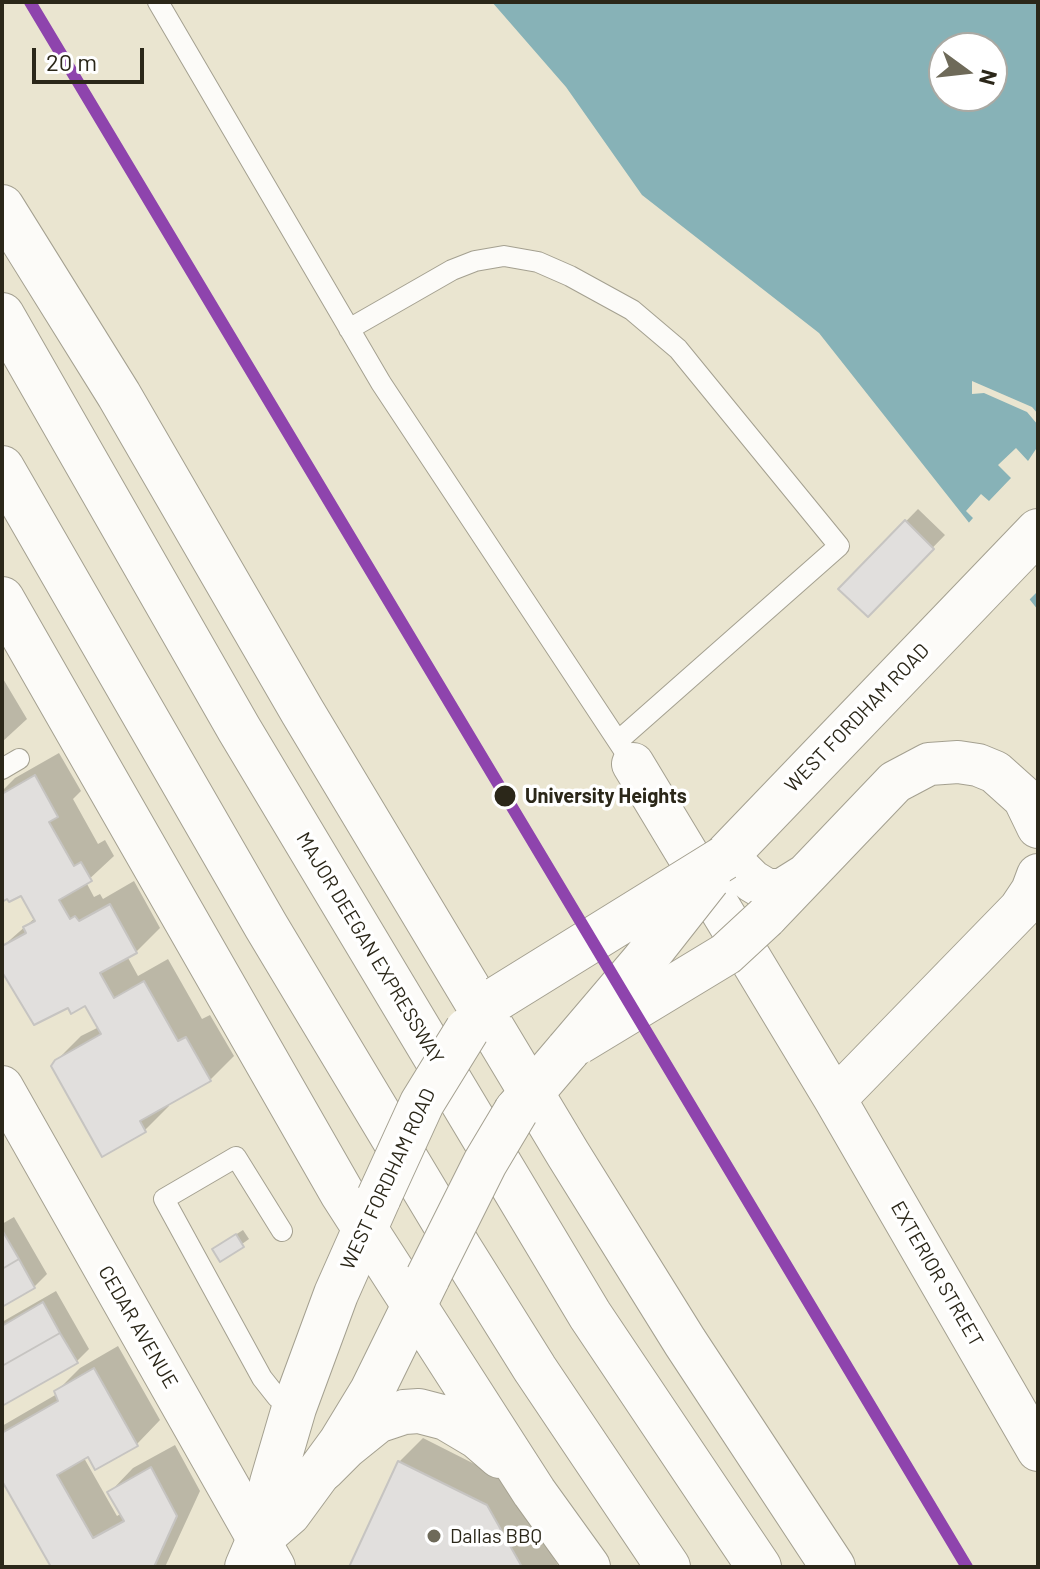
<!DOCTYPE html>
<html>
<head>
<meta charset="utf-8">
<style>
	body { margin:0 }
	#map { position:relative; width:1040px; height:1569px; overflow:hidden; background:#eae5d0; font-family:Barlow,sans-serif }
	canvas { display:block }
	.frame { position:absolute; inset:0; border:4px solid #2b2719; pointer-events:none }
	.north { position:absolute; left:928px; top:32px; width:80px; height:80px; box-sizing:border-box; background:#fff; border:2px solid #aaa9a3; border-radius:50%; rotate:105deg; font-size:22px; font-weight:700; line-height:32px; text-align:center; color:#2b2719 }
	.north::after { content:''; display:block; margin:auto; width:28px; height:36px; background:#6e6a59; clip-path:polygon(50% 0,100% 100%,50% 72%,0 100%) }
	.scale { position:absolute; left:32px; top:48px; width:112px; height:36px; box-sizing:border-box; border:4px solid #2b2719; border-top:0; padding-left:10px; font-size:24px; line-height:28px; white-space:nowrap; color:#2b2719; -webkit-text-stroke:6px #fff; paint-order:stroke }
</style>
</head>
<body>
<div id="map">
<canvas width="1040" height="1569"></canvas>
<div class="frame"></div>
<div class="north">N</div>
<div class="scale">20 m</div>
</div>
<script>
const c = document.querySelector('canvas').getContext('2d');
c.lineJoin = 'round';
function fill(path, color) { c.fillStyle = color; c.fill(path, 'evenodd'); }
const shape = rows => new Path2D(rows.map(r => 'M' + r).join(''));
function trace(path, color, width, dash) { c.strokeStyle = color; c.lineWidth = width; c.lineCap = dash ? 'butt' : 'round'; c.setLineDash(dash || []); c.stroke(path); }
function write(font, color, halo, rows, align = 'center') {
  c.font = font + ' Barlow,sans-serif'; c.lineWidth = 7; c.setLineDash([]); c.textBaseline = 'middle'; c.strokeStyle = halo; c.fillStyle = color; for (const [text, x, y, turn = 0] of rows) {
    c.save(); c.translate(x, y); c.rotate((+turn || 0) * Math.PI / 180); c.textAlign = isNaN(turn) ? turn : align; if (halo) c.strokeText(text, 0, 0); c.fillText(text, 0, 0); c.restore();
  }
}
const water = shape([
	[492,2,1038,2,1038,610,819,333,642,195,566,87],
	[944,48,992,48,992,96,944,96]
]);
const pier = shape([
	[972,381,1032,407,1038,414,1038,425,1027,412,984,393,972,394],
	[1038,446,1038,591,1027,602,966,526,973,518,966,511,981,494,989,501,1011,478,998,465,1016,448,1028,461]
]);
const shadow = shape([
	[918,509,945,535,868,614,840,589],
	[2,677,27,719,2,742],
	[59,753,81,791,73,799,98,844,105,840,114,856,86,882,94,897,100,894,103,899,134,881,160,928,136,952,127,956,138,976,168,959,202,1019,210,1015,234,1056,210,1080,167,1104,169,1106,145,1130,56,1061,81,1036,99,1027,85,1003,69,1006,2,968,2,947,36,917,22,893,2,900,2,791,15,778],
	[14,1217,47,1274,34,1287,2,1305,2,1224],
	[243,1230,249,1239,221,1259,221,1244],
	[56,1291,89,1349,77,1361,2,1404,2,1322],
	[118,1346,160,1420,137,1444,84,1458,117,1516,122,1513,110,1492,133,1468,175,1445,200,1491,165,1567,53,1567,2,1477,2,1426,57,1394,56,1392,80,1368],
	[423,1438,510,1482,559,1567,351,1567,399,1462]
]);
const building = shape([
	[905,520,934,549,868,617,838,589,905,520],
	[35,775,58,817,49,822,74,866,81,862,92,881,59,900,70,919,75,916,79,921,110,904,137,953,100,973,114,998,144,981,178,1041,186,1037,211,1081,140,1121,146,1132,102,1157,51,1066,55,1060,101,1034,85,1006,71,1014,68,1008,34,1025,2,972,2,946,26,933,23,927,35,921,21,896,9,902,7,899,2,902,2,794,35,775],
	[2,1230,19,1259,2,1269,2,1230],
	[236,1234,244,1247,220,1262,212,1249,236,1234],
	[19,1259,35,1288,2,1307,2,1269,19,1259],
	[43,1302,60,1333,2,1366,2,1326,43,1302],
	[60,1333,78,1363,2,1406,2,1366,60,1333],
	[94,1368,138,1446,95,1470,88,1457,57,1475,93,1538,124,1521,107,1492,151,1467,177,1516,154,1567,51,1567,2,1481,2,1433,58,1401,54,1391,94,1368],
	[398,1461,487,1505,522,1567,349,1567,398,1461]
]);
const lane = shape([
	[158,2,381,383,625,752],
	[349,329,452,270,475,261,504,256,538,262,570,276,632,310,678,349,839,546,618,741],
	[2,769,19,759],
	[282,1231,236,1157,164,1199,262,1378,277,1397,294,1408]
]);
const street = shape([
	[633,764,835,1099,1038,1450],
	[726,855,752,881,767,890,782,890,806,875],
	[766,917,895,782,929,764,958,762,978,765,995,772,1024,798,1038,827],
	[2,1087,274,1567],
	[835,1099,1020,909,1032,891,1038,875]
]);
const primary = shape([
	[724,858,1038,531],
	[516,1111,568,1050],
	[259,1539,289,1513,341,1442,372,1391,428,1277],
	[247,1567,259,1539,272,1483,294,1408,336,1294,379,1197]
]);
const highway = shape([
	[2,207,119,395,302,711,568,1154,685,1342,833,1567],
	[2,315,239,729,590,1315,759,1567],
	[2,468,266,926,460,1249,535,1369,668,1567],
	[2,599,342,1193,534,1492,588,1567],
	[323,1469,346,1446,377,1421,404,1412,419,1411,446,1418,478,1437,500,1456]
]);
const streetBridge = shape([
	[579,1043,726,954,766,917]
]);
const primaryBridge = shape([
	[498,998,724,858],
	[568,1050,642,963,708,879],
	[379,1197,422,1103,467,1030],
	[428,1277,485,1163,516,1111]
]);
const rail1 = shape([
	[30,2,967,1567]
]);
const markers = [
	[505,796,12,"#2b2719"],
	[434,1536,8,"#6e6a59"]
];
const streetNames = [
	["WEST FORDHAM ROAD",857,718,-46],
	["MAJOR DEEGAN EXPRESSWAY",370,948,59],
	["WEST FORDHAM ROAD",388,1179,-65],
	["EXTERIOR STREET",937,1274,60],
	["CEDAR AVENUE",138,1327,60]
];
const stopNames = [
	["University Heights",525,796]
];
const poiNames = [
	["Dallas BBQ",450,1536]
];
fill(water, '#87b2b7');
fill(pier, '#eae5d0');
fill(shadow, '#0003');
fill(building, '#e1dfdd');
trace(building, '#c6c4c1', 2);
trace(lane, '#a4a090', 22);
trace(street, '#a4a090', 44);
trace(primary, '#a4a090', 46);
trace(highway, '#a4a090', 46);
trace(lane, '#fcfbf8', 20);
trace(street, '#fcfbf8', 42);
trace(primary, '#fcfbf8', 44);
trace(highway, '#fcfbf8', 44);
trace(streetBridge, '#a4a090', 44, []);
trace(primaryBridge, '#a4a090', 46, []);
trace(streetBridge, '#fcfbf8', 42);
trace(primaryBridge, '#fcfbf8', 44);
trace(rail1, '#8e44ad', 12);
for (const [x, y, r, color] of markers) { const dot = new Path2D(); dot.arc(x, y, r, 0, 2 * Math.PI); c.fillStyle = color; c.fill(dot); trace(dot, '#fff', 3); }
write('20px', '#2b2719', '#fff', streetNames);
write('bold 20px', '#2b2719', '#fff', stopNames, 'left');
write('20px', '#2b2719', '#fff', poiNames, 'left');
</script>
</body>
</html>
